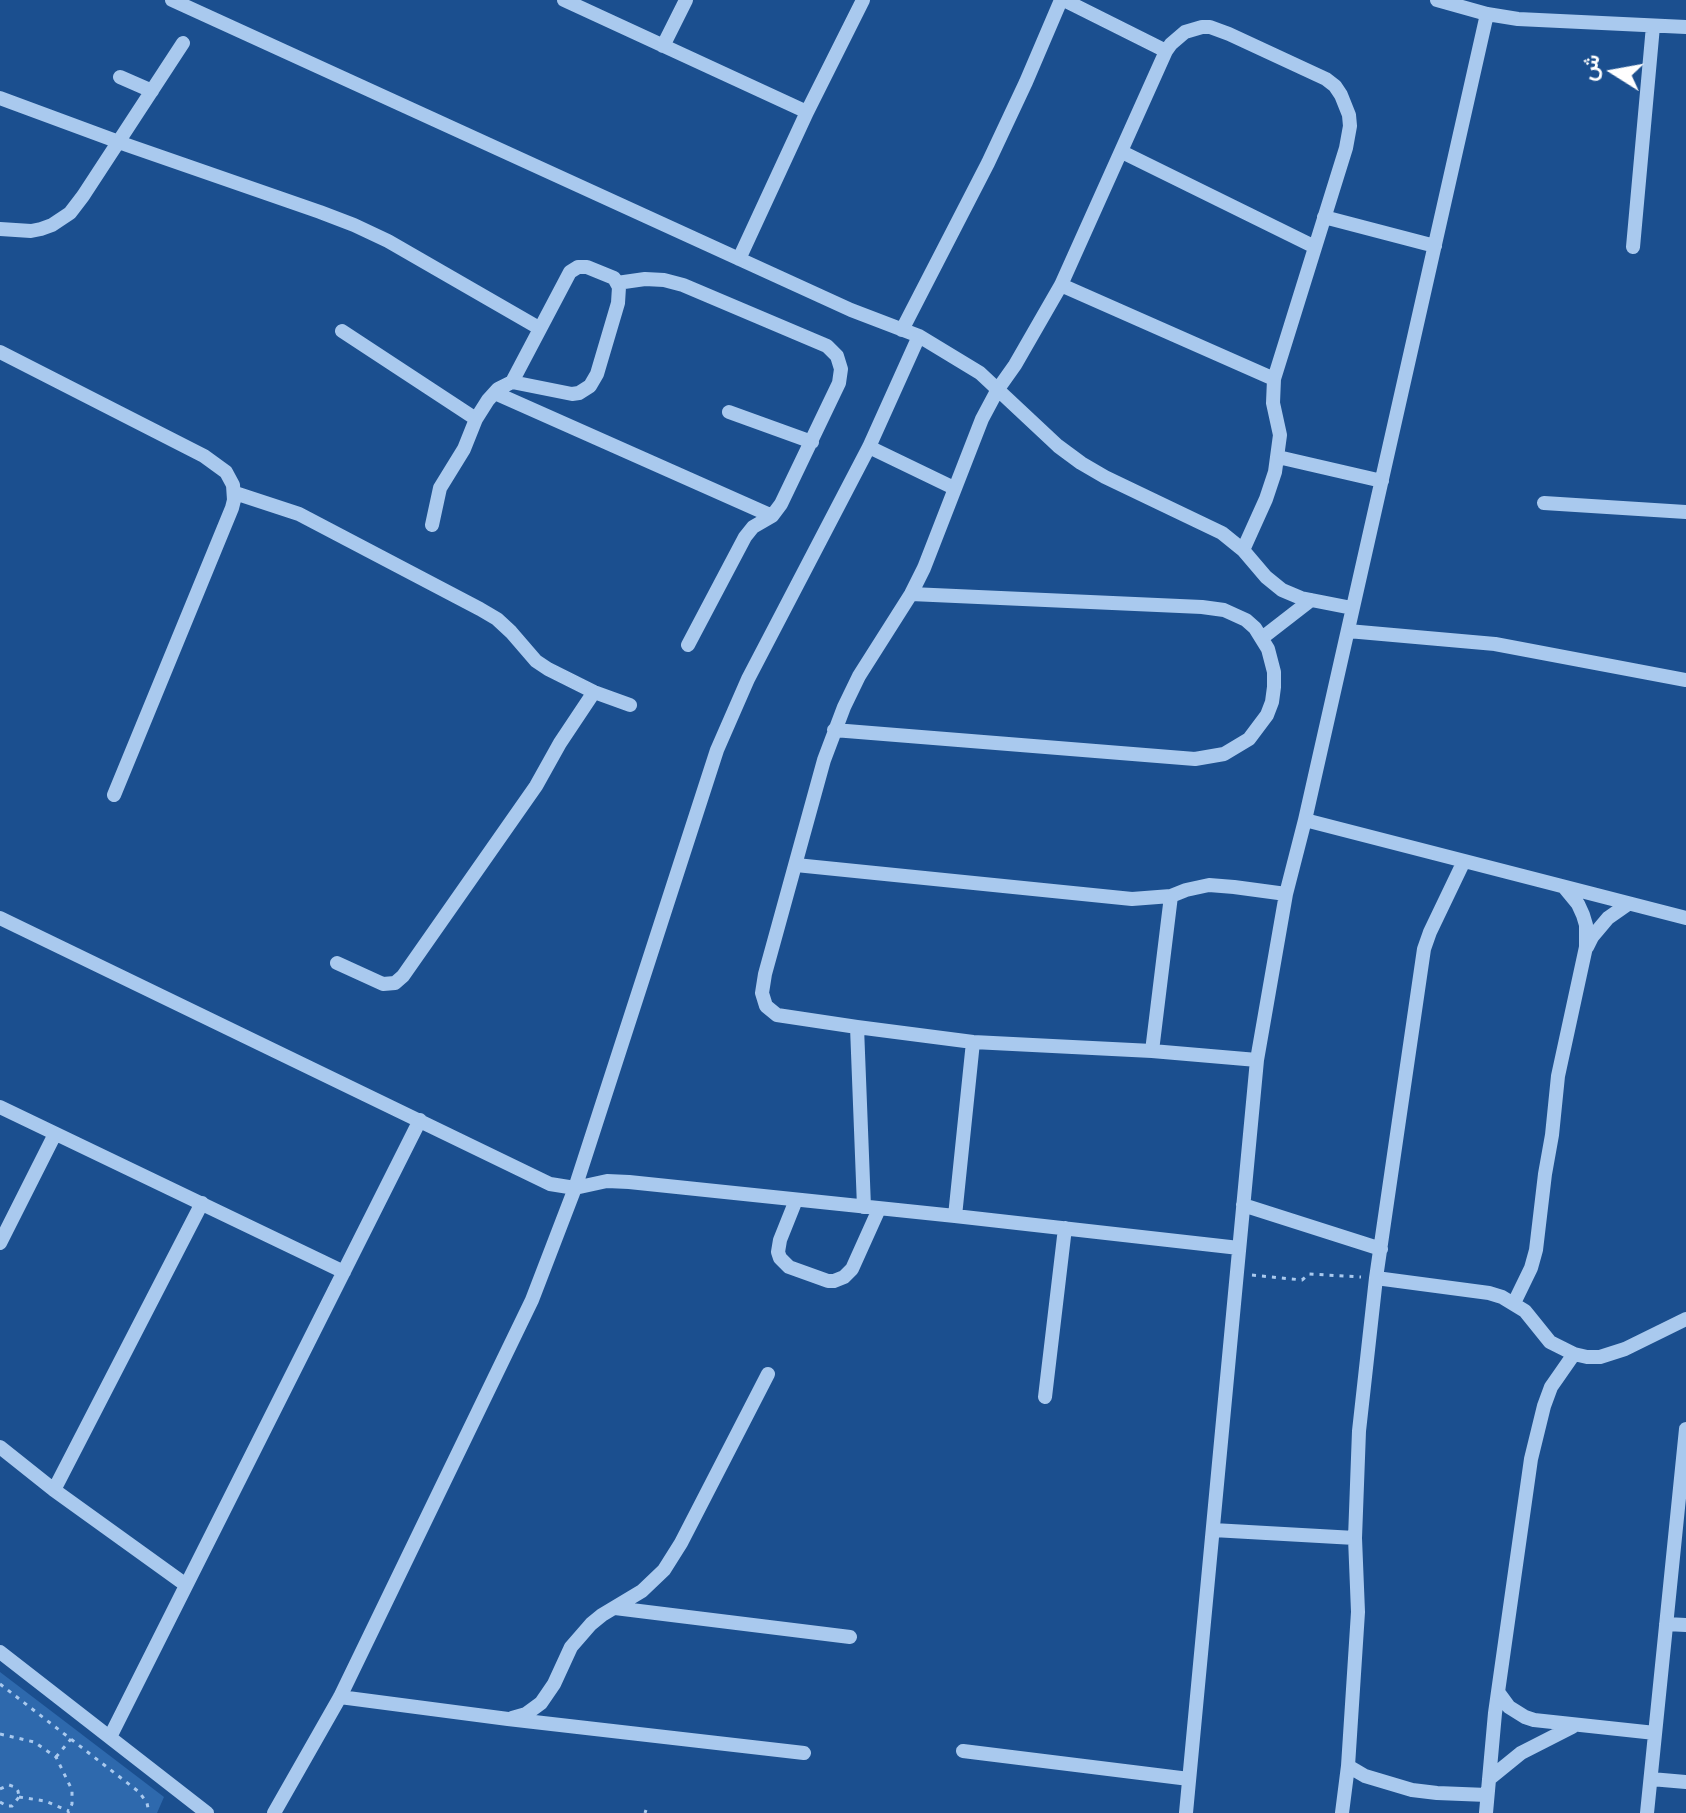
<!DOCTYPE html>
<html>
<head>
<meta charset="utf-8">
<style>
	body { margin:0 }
	#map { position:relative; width:1686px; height:1813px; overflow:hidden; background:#1b4f8f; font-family:Karla,Vazirmatn,sans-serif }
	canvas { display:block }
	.north { position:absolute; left:1574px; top:32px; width:80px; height:80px; -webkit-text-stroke:6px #1b4f8f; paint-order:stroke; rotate:281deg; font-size:22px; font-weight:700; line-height:32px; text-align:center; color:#fff }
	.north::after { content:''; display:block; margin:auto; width:28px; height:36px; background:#fff; clip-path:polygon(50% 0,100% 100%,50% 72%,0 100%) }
</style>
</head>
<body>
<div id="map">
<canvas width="1686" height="1813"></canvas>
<div class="north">ش</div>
</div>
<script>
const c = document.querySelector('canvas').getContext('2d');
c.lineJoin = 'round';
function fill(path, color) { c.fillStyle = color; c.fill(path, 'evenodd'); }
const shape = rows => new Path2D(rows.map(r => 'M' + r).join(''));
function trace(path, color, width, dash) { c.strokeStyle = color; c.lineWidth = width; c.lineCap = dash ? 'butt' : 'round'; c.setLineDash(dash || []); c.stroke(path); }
const green = shape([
	[0,1672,164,1797,157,1813,0,1813]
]);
const path = shape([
	[1252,1275,1302,1280,1309,1274,1361,1277],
	[0,1684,139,1792,147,1803,149,1813],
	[0,1734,34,1742,56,1757,72,1790,72,1804,68,1813],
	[56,1757,71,1739],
	[0,1789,9,1785,15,1787,18,1791,19,1797],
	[19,1797,45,1801,69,1811],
	[0,1802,7,1806,12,1806,19,1797],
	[645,1813,646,1810]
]);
const minor = shape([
	[172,0,851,310,919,336,980,373,1058,446,1081,463,1105,477,1222,533,1243,550,1266,577,1282,590,1301,598,1352,608],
	[564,0,807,112],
	[1064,0,1166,51],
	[1437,0,1487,14,1518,19,1686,27],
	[663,46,686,0],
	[120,77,152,91],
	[0,98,127,145,320,212,354,225,388,241,539,328],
	[1122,152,1315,247],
	[1324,217,1435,246],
	[0,229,31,231,41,229,52,225,70,213,83,196,183,43],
	[1633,247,1653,26],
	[739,259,807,112,863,0],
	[617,283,645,279,664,280,683,285,827,346,837,356,841,369,839,383,781,504,772,516,753,527,745,537,688,645],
	[1061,285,1274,379],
	[902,330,988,163,1026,82,1061,0],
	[342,331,476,419],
	[0,352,204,456,226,472,233,485,234,500,232,508,114,795],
	[495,393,772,516],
	[729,412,812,442],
	[869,447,954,488],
	[1278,457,1382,481],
	[235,493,299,514,480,609,497,619,511,632,536,661,548,669,594,692,630,705],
	[1544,503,1686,512],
	[432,525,440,488,464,449,476,419,488,400,498,389,512,382,572,394,579,393,590,386,597,374,618,303,619,287,614,278,587,267,578,267,570,272,512,382],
	[1243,550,1266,499,1275,472,1280,435,1273,403,1274,379,1346,148,1350,126,1349,115,1341,95,1335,86,1326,79,1229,34,1210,27,1202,27,1185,32,1171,44,1166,51,1061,285,1015,365,998,389,982,419,924,568,911,594,859,676,844,707,824,760,765,974,762,993,766,1006,777,1015,857,1027,973,1042,1152,1051,1257,1060],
	[1348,631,1495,644,1686,680],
	[1262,638,1311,600],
	[834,730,1195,759,1224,754,1249,739,1267,715,1272,702,1274,687,1274,672,1268,649,1255,628,1246,620,1224,610,1202,607,911,594],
	[1305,820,1686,918],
	[796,865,1132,899,1171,896,1186,890,1209,885,1234,887,1286,894],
	[0,918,550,1184,575,1188,607,1181,629,1182,955,1216,1239,1248],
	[1587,947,1592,937,1608,918,1628,904],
	[337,963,383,984,395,983,403,976,536,786,560,743,594,692],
	[857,1027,864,1207],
	[1152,1051,1171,896],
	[0,1107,344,1272],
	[796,1200,780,1240,778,1252,780,1258,789,1267,828,1281,834,1281,844,1277,852,1269,879,1209],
	[1243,1205,1381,1249],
	[955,1216,973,1042],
	[0,1243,55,1134],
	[1376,1278,1489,1293,1502,1297,1525,1311,1550,1342,1574,1354,1587,1357,1600,1357,1625,1349,1686,1319],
	[1514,1303,1531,1268,1536,1250,1545,1174,1552,1135,1558,1076,1586,947,1586,925,1583,915,1578,904,1564,887],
	[1045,1397,1065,1228],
	[0,1447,54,1490,186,1585],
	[54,1490,202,1203],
	[1213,1530,1355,1538],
	[615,1608,850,1637],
	[1666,1624,1686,1625],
	[0,1652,207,1813],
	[1498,1692,1509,1707,1525,1717,1534,1720,1655,1733],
	[340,1697,508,1719,804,1753],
	[512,1718,526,1714,541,1703,554,1684,571,1647,591,1624,602,1615,642,1591,664,1570,681,1543,768,1374],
	[110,1737,420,1120],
	[963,1751,1189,1779],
	[1348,1766,1365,1776,1412,1790,1437,1793,1487,1795],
	[1489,1779,1521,1753,1572,1727],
	[1651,1779,1686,1782],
	[274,1813,340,1697,532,1300,575,1188,717,750,748,679,869,447,919,336],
	[1186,1813,1257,1060,1286,894,1305,820,1487,14],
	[1342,1813,1348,1766,1358,1612,1355,1538,1359,1431,1376,1278,1424,949,1430,932,1464,861],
	[1486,1813,1495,1713,1531,1459,1544,1406,1551,1387,1574,1354],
	[1647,1813,1686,1429]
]);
fill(green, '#2e69ad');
trace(path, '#a9c9ee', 3, [4, 6]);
trace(minor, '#a9c9ee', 14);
</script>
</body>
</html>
